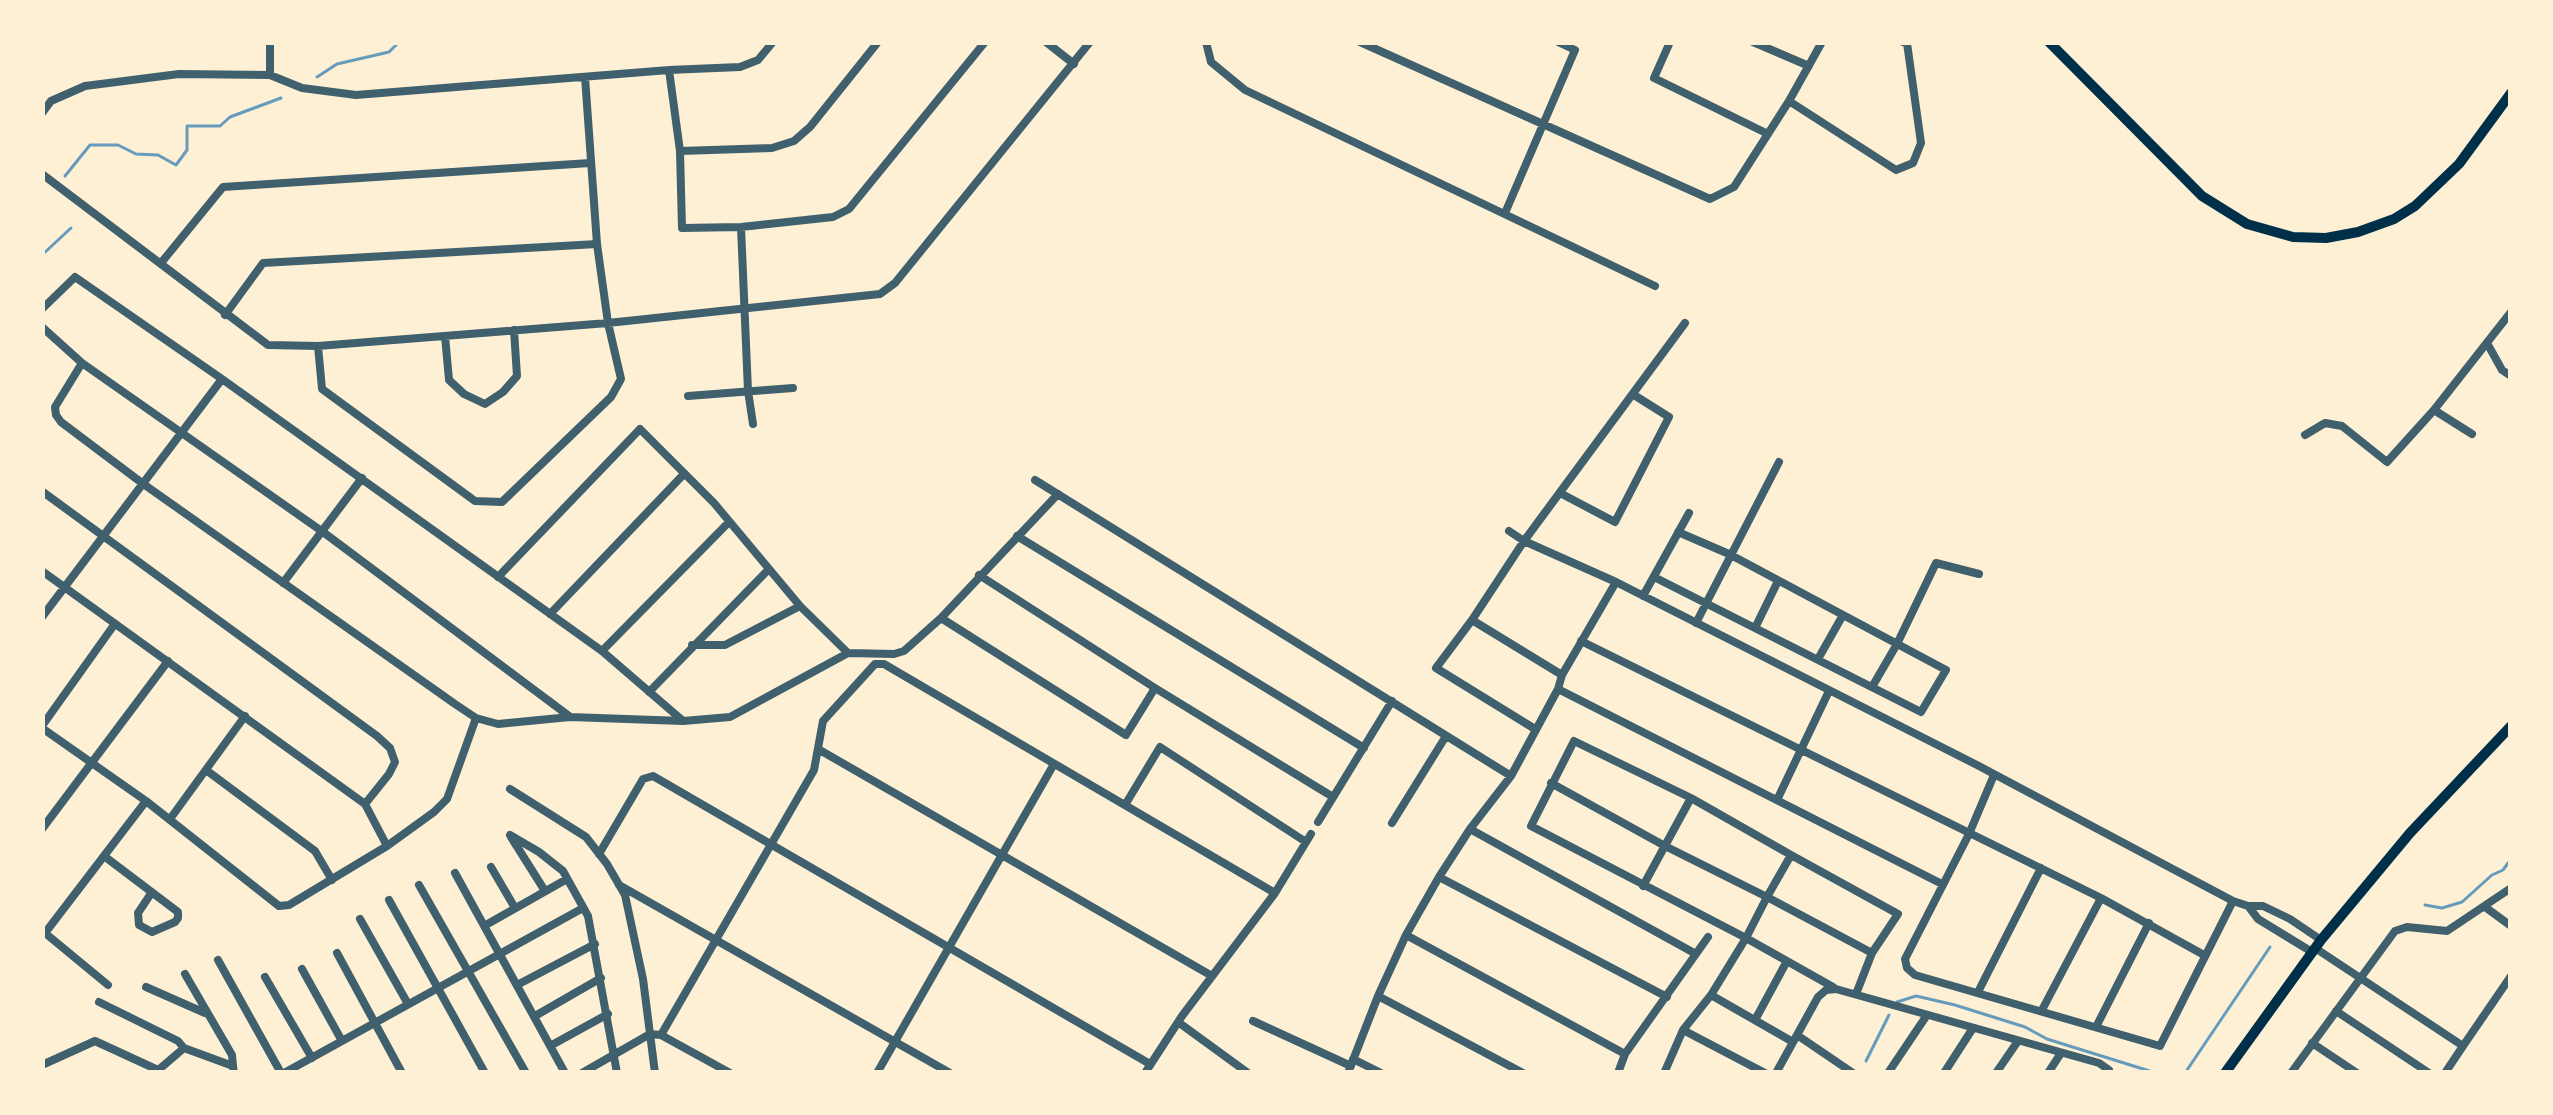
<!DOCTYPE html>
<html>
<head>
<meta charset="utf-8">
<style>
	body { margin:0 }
	#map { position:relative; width:2553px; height:1115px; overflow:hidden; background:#fdf0d5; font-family:"DM Sans",sans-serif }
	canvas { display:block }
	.frame { position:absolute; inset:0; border:45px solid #fdf0d5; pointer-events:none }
</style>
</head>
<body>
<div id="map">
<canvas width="2553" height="1115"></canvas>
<div class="frame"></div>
</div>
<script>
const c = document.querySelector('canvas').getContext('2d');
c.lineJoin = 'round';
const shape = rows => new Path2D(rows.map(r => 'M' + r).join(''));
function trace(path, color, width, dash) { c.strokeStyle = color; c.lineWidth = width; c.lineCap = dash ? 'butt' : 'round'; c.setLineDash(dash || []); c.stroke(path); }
const stream = shape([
	[317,77,337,64,389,52,399,42],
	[65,176,90,145,118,145,136,154,158,155,176,165,187,150,187,126,220,126,230,117,281,98],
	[42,255,71,228],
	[2425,905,2442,908,2462,902,2492,875,2503,870,2511,859],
	[1897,1002,1916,996,1955,1005,2025,1027,2047,1039,2156,1073],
	[1866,1061,1889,1015],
	[2185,1073,2270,947]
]);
const minor = shape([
	[1046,42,1074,64],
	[1206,42,1211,62,1245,90,1655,286],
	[1360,42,1710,199,1734,187,1789,101,1822,42],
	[1670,42,1654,78,1768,134],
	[1753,42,1809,66],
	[669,70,680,151,682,228,741,227,833,217,849,209,985,42],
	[270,75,270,42],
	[1789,101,1896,170,1913,163,1921,143,1907,43,1903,42],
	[42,113,51,101,85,86,179,74,270,75,302,88,356,95,669,70,740,67,758,60,773,42],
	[680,151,772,148,794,141,810,127,878,42],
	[42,174,268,345,318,346,608,323,880,294,895,283,1090,42],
	[1505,213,1575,50,1558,42],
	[741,227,748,391,753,424],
	[161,263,223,187,590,163],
	[42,309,75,277,222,379,602,651,682,720],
	[225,315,263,263,597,244],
	[42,327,82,363,323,532,569,716],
	[445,336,449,380,464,394,485,404,503,392,517,376,514,330],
	[2487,343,2502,370,2511,376],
	[318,346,322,389,475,501,502,502,611,397,621,379,608,323,597,244,585,77],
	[82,363,55,407,56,415,61,422,142,483,455,704,476,718,498,724,570,717,683,721,730,717,848,653,894,654,904,651,941,618,1058,494],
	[688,396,793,388],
	[2434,410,2472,434],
	[2305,435,2325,423,2342,426,2387,462,2434,410,2511,312],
	[1035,480,1511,776],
	[43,492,377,736,390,748,395,762,389,774,365,804],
	[1560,493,1615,522,1669,417,1634,395],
	[1509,531,1524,541,1616,582,1977,765,2233,901,2248,906,2263,906,2290,919,2321,940],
	[1017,536,1364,748],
	[42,571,365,804,387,846],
	[979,575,1155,688,1333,797],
	[498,577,640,429,714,503,800,606,848,653],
	[1654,577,1921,712,1946,670,1729,554,1678,532],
	[283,583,362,478],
	[1643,596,1689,513],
	[550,614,683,475],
	[42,617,222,379],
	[941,618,1126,735,1155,688],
	[1472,620,1562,675],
	[1696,623,1779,462],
	[1755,628,1778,581],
	[1581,641,2101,898,2204,955],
	[692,645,725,645,800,606],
	[602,651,729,522],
	[1818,659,1843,615],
	[1872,687,1897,644,1936,563,1979,574],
	[1558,689,1942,884],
	[649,692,768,570],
	[42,726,114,625],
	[42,728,146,801,279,906,289,905,387,846,434,812,447,799,476,718],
	[1535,729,1436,668,1472,620,1524,541,1685,323],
	[818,749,1212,976],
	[206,770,315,851,332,880],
	[1994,775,1969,834,1905,959,1907,968,1915,975,2160,1046,2233,901],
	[1551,783,1665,846,1767,897,1791,855,1898,914,1872,953],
	[510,789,586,837,607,864,625,895,643,979,655,1073],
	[1777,800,1829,691],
	[1125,805,1160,747,1306,842],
	[170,819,245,716],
	[1318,822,1392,701],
	[1392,823,1446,736],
	[42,829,168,661],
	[1470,829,1696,954],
	[510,835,539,852,563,871,588,916,617,1073],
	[511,837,545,891],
	[599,854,643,779,653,776,1150,1064],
	[1791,855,1691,798,1574,741,1531,826,1746,938,1767,897,1872,953,1856,994],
	[104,856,178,912,178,918,175,922,152,932,139,925,138,913,152,892],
	[491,867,515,908],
	[455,873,565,1073],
	[1439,877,1667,997],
	[419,885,526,1073],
	[619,885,950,1073],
	[1643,886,1691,798],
	[389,900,485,1073],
	[2249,907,2258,919,2312,952],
	[2485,907,2511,926],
	[360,919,408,1004],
	[484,926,567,879],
	[42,930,45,933,146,801],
	[45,933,108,985],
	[1406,935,1625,1054],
	[2315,948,2463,1046,2445,1073],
	[337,953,402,1073],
	[218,960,281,1073],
	[302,969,342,1041],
	[185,974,232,1055,233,1066],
	[265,977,312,1058],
	[517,985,595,944],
	[146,987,205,1013],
	[1978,992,2041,868],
	[1711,995,1793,1042],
	[1378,996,1523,1073],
	[99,1002,178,1041,184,1048],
	[2042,1010,2101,898],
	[2336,1011,2429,1073],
	[535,1016,601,978],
	[1755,1020,1787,961],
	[1253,1021,1351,1066],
	[1178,1022,1248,1073],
	[2096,1027,2149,923],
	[1683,1030,1765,1073],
	[661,1035,814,770,823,721,875,664,884,664,1275,893],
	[1797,1035,1853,1073],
	[2312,1043,2357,1073],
	[550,1046,608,1014],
	[2463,1046,2511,976],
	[1353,1059,1381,1073],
	[42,1065,95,1041,158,1070],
	[1665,1071,1683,1030,1711,995,1746,938,1833,987],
	[156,1072,184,1048,233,1066,234,1073],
	[284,1073,583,908],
	[582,1073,650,1034,661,1035,730,1073],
	[877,1073,1054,764],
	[1145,1073,1182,1016,1275,893,1311,834],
	[1348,1073,1378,996,1406,935,1439,877,1470,829,1511,776,1558,689,1562,675,1616,582],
	[1618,1073,1625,1054,1708,937],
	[1776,1073,1818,997,1826,990,1836,989,2099,1063,2109,1070,2107,1073],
	[1888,1073,1927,1015],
	[1944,1073,1973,1028],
	[1996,1073,2018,1041],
	[2048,1073,2061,1053],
	[2291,1073,2395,931,2407,927,2447,931,2511,888]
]);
const secondary = shape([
	[2049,42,2202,196,2247,224,2293,237,2326,238,2358,232,2394,219,2415,206,2459,164,2511,93],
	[2225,1073,2321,940,2410,833,2511,726]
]);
trace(stream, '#669bbc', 3);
trace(minor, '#3f606c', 8);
trace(secondary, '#003049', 10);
</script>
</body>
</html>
